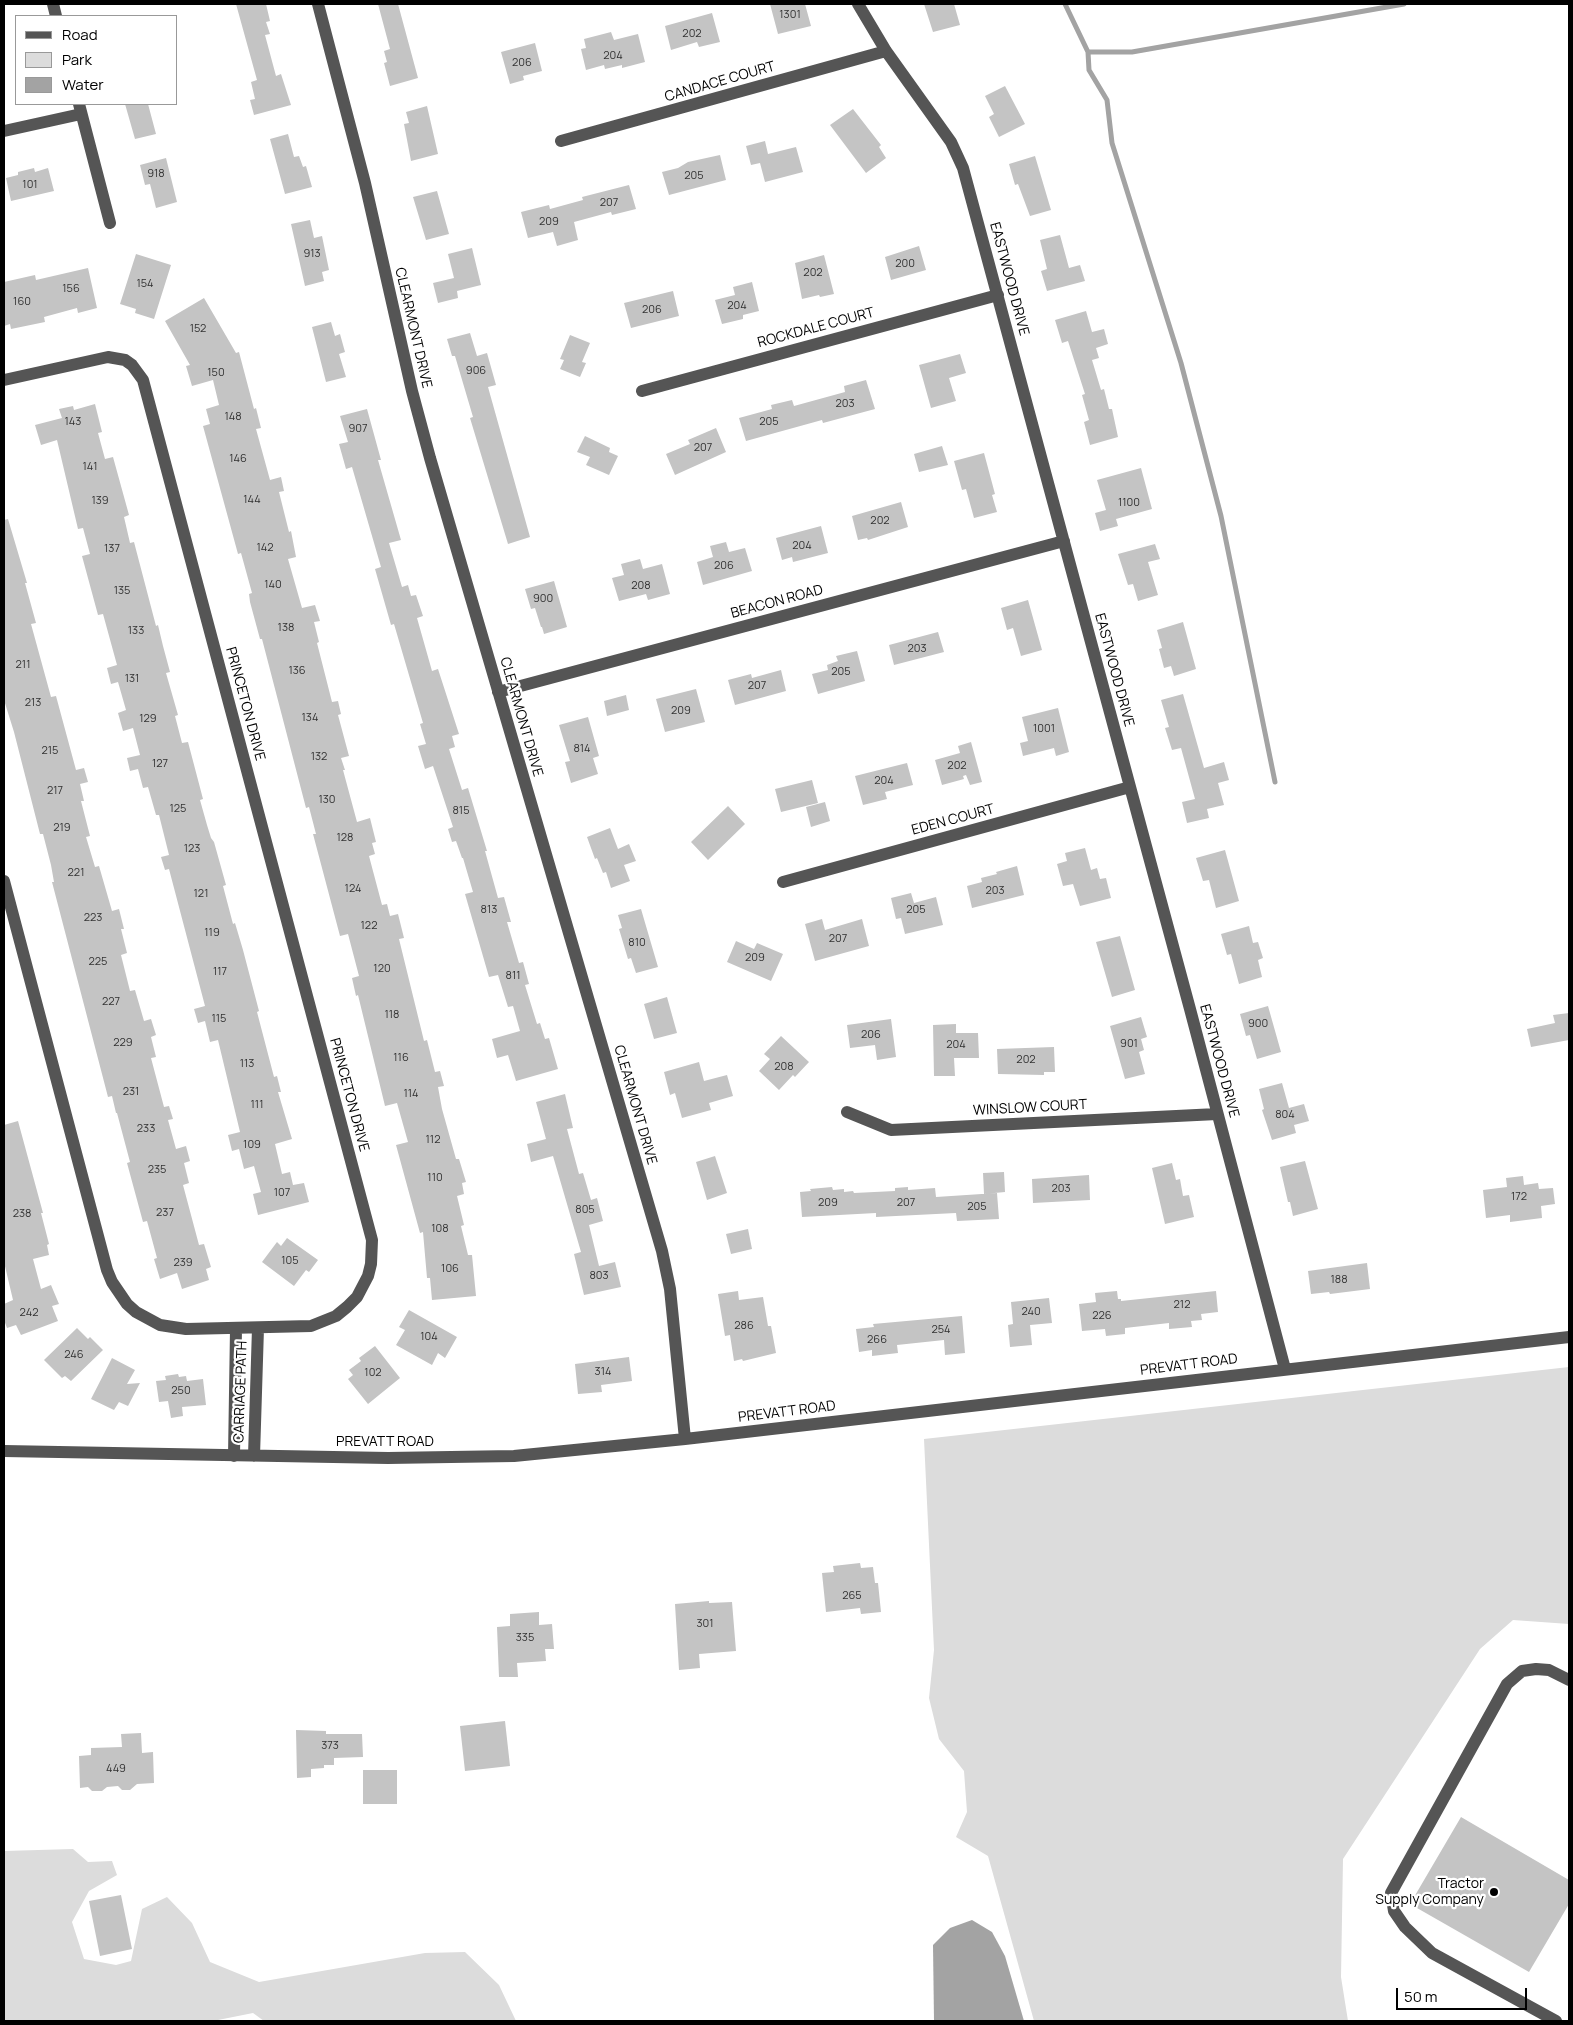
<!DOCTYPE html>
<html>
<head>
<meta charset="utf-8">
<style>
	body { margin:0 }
	#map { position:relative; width:1573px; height:2025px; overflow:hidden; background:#fff; font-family:Manrope,sans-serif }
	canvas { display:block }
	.frame { position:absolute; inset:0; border:5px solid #000; pointer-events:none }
	.legend { position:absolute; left:15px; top:15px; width:162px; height:90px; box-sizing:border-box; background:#fff; border:1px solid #999; margin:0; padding:6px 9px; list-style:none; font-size:15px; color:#000 }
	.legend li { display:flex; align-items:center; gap:10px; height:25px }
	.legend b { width:25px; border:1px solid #999 }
	.scale { position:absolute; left:1396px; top:1988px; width:131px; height:22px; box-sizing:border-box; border:2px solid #000; border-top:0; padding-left:6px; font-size:15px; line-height:18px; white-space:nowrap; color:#000; -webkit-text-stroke:4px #fff; paint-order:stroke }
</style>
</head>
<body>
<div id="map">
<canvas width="1573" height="2025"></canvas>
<div class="frame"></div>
<ul class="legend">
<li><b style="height:6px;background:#555"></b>Road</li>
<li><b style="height:14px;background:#dcdcdc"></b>Park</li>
<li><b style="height:14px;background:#a3a3a3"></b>Water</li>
</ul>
<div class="scale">50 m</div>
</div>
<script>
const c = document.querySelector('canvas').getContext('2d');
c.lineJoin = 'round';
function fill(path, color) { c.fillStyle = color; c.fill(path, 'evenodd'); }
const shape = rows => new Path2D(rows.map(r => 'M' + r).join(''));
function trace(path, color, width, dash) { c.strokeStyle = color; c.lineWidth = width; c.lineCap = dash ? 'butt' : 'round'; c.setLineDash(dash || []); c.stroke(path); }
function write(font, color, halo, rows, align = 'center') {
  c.font = font + ' Manrope,sans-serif'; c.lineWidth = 4.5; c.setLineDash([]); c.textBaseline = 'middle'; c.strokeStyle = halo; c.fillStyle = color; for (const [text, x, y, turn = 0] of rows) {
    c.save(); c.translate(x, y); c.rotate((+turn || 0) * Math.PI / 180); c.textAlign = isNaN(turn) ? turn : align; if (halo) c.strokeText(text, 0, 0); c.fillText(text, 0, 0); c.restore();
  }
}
const green = shape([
	[1569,1367,1569,1624,1513,1620,1480,1649,1343,1859,1341,1977,1348,2021,1034,2021,988,1856,956,1837,967,1812,964,1771,939,1739,929,1698,934,1650,924,1439],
	[73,1849,88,1862,112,1861,117,1875,89,1891,72,1922,84,1959,116,1965,131,1961,142,1909,167,1897,192,1923,210,1962,259,1982,425,1953,465,1952,499,1985,516,2021,264,2021,253,2013,213,2021,4,2021,4,1851]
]);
const water = shape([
	[972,1920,992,1932,1005,1956,1024,2021,934,2021,933,1945,950,1928]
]);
const stream = shape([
	[1065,4,1088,52,1089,70,1107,100,1112,143,1181,363,1221,516,1275,782],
	[1088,52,1132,52,1404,4]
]);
const building = shape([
	[236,4,266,4,270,21,266,22,270,34,265,35,276,76,281,74,291,105,254,115,250,100,255,99,251,82,257,80],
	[378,4,398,4,418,78,390,86,384,63,387,62,384,51,390,49],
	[770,4,805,4,811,26,778,34],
	[924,4,954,4,960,25,933,32],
	[712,13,720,42,699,47,697,42,671,50,665,26],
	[611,32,614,40,638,34,645,62,622,68,622,65,605,69,604,65,586,70,581,49,586,48,584,39],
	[535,43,542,71,523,76,524,80,510,84,501,52],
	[1005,86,1025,124,999,137,989,117,994,114,985,96],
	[125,104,148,104,156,134,135,139],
	[427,106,438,154,411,161,404,124,409,123,406,112],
	[853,109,881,145,879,147,886,158,866,173,830,125],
	[288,134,294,157,299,156,303,167,306,166,312,187,285,194,270,139],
	[765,141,768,154,796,147,803,172,765,182,760,163,751,165,746,146],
	[720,155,726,180,669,195,662,172,678,168,688,162],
	[1035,156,1051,210,1030,216,1018,184,1015,185,1009,164],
	[166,158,177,202,156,208,150,184,145,185,140,165],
	[34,168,35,172,48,168,54,191,11,201,6,178,18,175,18,172],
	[629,185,636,209,612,215,611,212,574,222,578,240,557,246,553,232,528,238,521,212,549,205,550,209,583,200,582,197],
	[437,191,449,234,426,240,413,197],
	[310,220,314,238,322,236,329,270,322,272,324,281,305,286,291,224],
	[1060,235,1069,268,1080,265,1085,281,1047,291,1041,271,1047,269,1040,240],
	[919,246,926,270,891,280,885,257],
	[472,248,481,285,457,291,458,298,438,303,433,283,454,278,448,254],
	[136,254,171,265,154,319,135,313,136,309,120,304],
	[824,255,834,294,820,297,819,295,802,299,795,263],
	[88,268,97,308,78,313,77,308,44,317,45,322,11,329,10,324,4,326,4,282,35,275,36,280],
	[752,282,759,311,743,315,743,319,722,324,715,300,735,295,733,287],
	[673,291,679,316,631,328,624,303],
	[204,298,236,353,239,352,254,409,256,408,261,428,256,429,270,480,281,477,284,491,279,492,289,532,291,531,296,557,288,559,302,608,315,605,320,621,314,622,319,642,317,643,332,702,338,701,341,714,338,715,349,756,341,758,345,770,343,770,357,822,370,818,376,842,372,843,375,854,369,856,382,905,387,904,390,916,398,914,404,938,399,939,424,1041,427,1040,435,1072,440,1071,444,1086,438,1087,442,1109,456,1159,459,1159,466,1182,462,1183,464,1194,457,1196,464,1225,461,1226,468,1255,472,1255,476,1296,432,1300,430,1278,427,1278,423,1232,420,1233,396,1145,408,1142,397,1103,385,1106,358,995,356,996,352,978,359,976,348,934,340,936,313,834,316,834,309,807,306,808,262,639,260,639,250,602,249,594,252,593,241,553,238,554,203,426,210,424,206,409,219,405,213,380,192,386,186,366,190,365,165,321],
	[1086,311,1092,332,1104,329,1108,344,1096,348,1099,358,1092,360,1101,390,1104,389,1109,409,1112,409,1118,437,1090,445,1084,422,1089,420,1082,395,1085,394,1068,341,1062,343,1055,320],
	[331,322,335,336,340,334,345,352,339,354,346,377,326,382,312,327],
	[470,333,477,356,487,353,496,385,488,387,530,537,508,544,470,418,473,417,455,356,452,356,447,339],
	[570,335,590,343,582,362,586,363,580,377,560,369,564,360,560,359],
	[960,354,966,373,949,378,956,401,931,408,919,365],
	[866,380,875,409,823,423,822,420,746,441,739,418,772,409,771,405,792,400,794,406,845,392,844,386],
	[95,404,102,432,98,433,105,459,113,457,129,515,124,517,130,543,134,542,156,626,158,625,163,646,170,672,166,673,178,715,175,716,182,743,188,742,203,799,200,800,207,825,211,838,214,842,226,885,223,886,233,924,235,923,243,950,259,1011,257,1012,274,1077,277,1076,281,1092,278,1092,292,1139,275,1144,282,1174,290,1172,293,1185,304,1183,309,1202,258,1215,253,1194,261,1192,254,1166,244,1169,239,1149,232,1151,228,1135,240,1132,218,1040,210,1042,205,1021,198,1023,194,1009,205,1006,169,869,165,870,161,857,169,855,159,815,156,815,148,787,143,788,138,769,130,771,127,758,140,755,133,728,123,731,118,713,126,710,118,682,111,684,107,668,117,665,103,614,98,615,82,556,90,554,83,528,78,529,57,440,41,445,35,425,62,418,59,409,73,406,74,410],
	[367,409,381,460,378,460,401,540,389,543,402,587,408,585,411,596,416,595,423,616,417,618,432,671,438,669,459,734,452,736,455,747,449,749,462,790,468,788,487,851,485,851,498,898,504,897,511,922,507,922,519,963,523,962,529,984,525,985,537,1024,540,1023,545,1039,549,1038,558,1069,516,1081,508,1055,497,1058,492,1039,520,1031,513,1006,508,1007,498,975,489,977,465,894,473,892,463,858,462,858,456,841,452,842,448,829,453,827,433,766,425,769,418,746,426,744,420,724,423,723,394,624,391,625,375,569,381,567,352,467,346,469,339,444,348,442,340,416],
	[716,428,726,452,675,475,666,454,690,444,688,440],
	[585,436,610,448,609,452,618,456,609,475,586,465,590,457,577,452],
	[942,446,948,465,919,472,914,454],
	[984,453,995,494,992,495,997,512,974,518,966,489,962,490,954,461],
	[1141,468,1152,509,1116,519,1118,526,1100,531,1095,513,1106,510,1097,480],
	[901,502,908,527,868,540,867,538,858,540,852,516],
	[8,519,27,583,25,583,36,623,31,624,51,697,56,696,76,770,84,768,88,782,80,784,84,801,81,801,90,836,86,837,95,867,99,866,112,911,119,909,124,929,121,929,127,953,121,955,130,991,135,990,144,1021,151,1019,156,1035,151,1037,156,1057,151,1058,164,1107,169,1106,173,1119,168,1120,176,1149,186,1146,190,1161,184,1163,189,1183,183,1185,199,1245,204,1244,211,1267,206,1269,209,1280,182,1289,177,1273,160,1279,154,1259,157,1258,147,1221,143,1222,127,1163,130,1162,117,1113,116,1113,112,1096,108,1097,52,882,54,882,51,865,43,834,40,834,14,732,4,700,4,520],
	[821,526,828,553,793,562,792,557,782,560,776,538],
	[726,542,729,552,745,548,752,571,703,585,697,562,713,557,710,546],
	[1155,544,1160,559,1148,562,1158,595,1138,601,1133,584,1128,585,1118,554],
	[640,559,643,569,662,564,670,594,648,600,646,594,619,601,612,578,624,575,621,564],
	[554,581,567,627,544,634,542,627,541,627,535,608,531,609,525,589],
	[1028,600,1042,650,1021,656,1013,628,1007,630,1001,608],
	[1183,622,1196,669,1174,676,1171,666,1164,668,1159,649,1162,648,1157,630],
	[938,632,944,652,894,665,889,645],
	[857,651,865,681,818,694,812,674,828,670,827,665,838,661,836,656],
	[781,670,786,691,735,705,728,680,751,674,752,678],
	[696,689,705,722,665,732,656,699],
	[1183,694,1204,768,1224,762,1229,780,1218,783,1224,805,1207,809,1209,818,1187,823,1182,802,1195,799,1181,748,1172,750,1165,728,1169,727,1161,700],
	[626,695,629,710,607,716,604,701],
	[1058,708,1069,752,1056,756,1054,748,1023,756,1020,743,1028,741,1022,717],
	[588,717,599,756,593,758,598,774,571,783,565,762,570,761,559,725],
	[971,742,982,782,970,785,966,775,963,776,964,779,942,785,935,760,960,753,958,746],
	[907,763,913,785,885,792,887,799,863,805,855,776],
	[812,780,818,803,781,812,775,789],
	[825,802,830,821,811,827,806,807],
	[728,806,745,824,708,860,691,842],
	[610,828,618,849,629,844,636,861,624,865,630,881,611,888,606,872,603,873,597,858,595,859,587,837],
	[1085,848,1091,870,1097,868,1100,879,1106,878,1111,898,1080,906,1073,884,1063,886,1057,864,1067,861,1065,853],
	[1225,850,1239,901,1216,908,1209,880,1203,881,1196,858],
	[1017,866,1024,895,972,908,967,886,982,882,981,878,997,874,996,872],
	[911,893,914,903,936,897,943,925,905,934,901,918,896,919,891,898],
	[641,909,658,967,636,973,631,958,628,959,619,929,622,928,618,915],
	[822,919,825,930,862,919,869,946,815,961,805,924],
	[1249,926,1253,943,1258,942,1263,958,1258,960,1262,977,1239,984,1231,954,1227,955,1221,934],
	[1120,936,1135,990,1112,997,1096,942],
	[736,941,754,949,757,943,783,954,771,981,727,962],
	[667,997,677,1033,654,1039,644,1004],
	[1268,1006,1281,1052,1257,1059,1250,1035,1246,1036,1240,1014],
	[1569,1013,1569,1040,1531,1047,1527,1029,1555,1023,1553,1015],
	[1141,1017,1147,1037,1141,1039,1144,1050,1139,1052,1145,1074,1125,1079,1110,1026],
	[891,1019,896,1057,877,1060,875,1045,850,1048,847,1025],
	[956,1024,956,1033,978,1033,979,1058,954,1058,955,1076,934,1076,933,1025],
	[781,1036,809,1062,795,1077,793,1075,779,1090,759,1071,770,1059,764,1054],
	[1054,1047,1055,1072,1044,1072,1044,1075,998,1074,997,1049],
	[699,1062,704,1081,727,1075,733,1096,709,1103,711,1110,682,1118,675,1093,670,1095,664,1072],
	[1282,1083,1289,1108,1304,1104,1309,1121,1294,1125,1296,1133,1272,1140,1262,1110,1264,1109,1259,1089],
	[565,1094,573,1128,567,1129,579,1174,583,1173,591,1200,597,1198,603,1221,589,1225,599,1266,615,1262,621,1287,584,1295,574,1254,581,1252,553,1156,531,1162,527,1144,546,1139,536,1102],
	[18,1121,43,1213,41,1213,49,1244,47,1245,49,1255,33,1259,41,1289,51,1285,59,1304,52,1306,58,1321,21,1335,16,1325,7,1328,4,1320,4,1304,13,1300,4,1262,4,1125],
	[715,1156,727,1193,707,1200,696,1162],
	[1305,1161,1318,1209,1293,1216,1290,1202,1288,1202,1280,1167],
	[1172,1163,1176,1180,1180,1179,1183,1196,1189,1195,1194,1217,1165,1224,1152,1168],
	[1004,1172,1005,1192,984,1194,983,1173],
	[1089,1175,1090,1200,1033,1203,1032,1179],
	[1523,1176,1524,1185,1538,1183,1539,1189,1553,1188,1555,1204,1541,1206,1542,1218,1510,1222,1510,1215,1486,1218,1483,1190,1507,1187,1506,1178],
	[832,1187,833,1190,844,1189,844,1192,853,1191,854,1193,895,1191,895,1188,908,1187,908,1190,935,1188,936,1197,997,1193,999,1219,957,1221,956,1213,876,1217,876,1213,802,1217,800,1192,811,1191,810,1189],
	[748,1229,752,1249,731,1254,726,1234],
	[287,1238,318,1260,309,1272,306,1270,294,1286,262,1262,277,1242,281,1246],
	[1367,1263,1370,1289,1330,1294,1329,1292,1311,1294,1308,1271],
	[738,1291,739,1300,763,1297,768,1326,771,1326,776,1353,743,1361,742,1359,734,1361,730,1335,725,1336,718,1294],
	[1117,1291,1118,1299,1121,1299,1121,1301,1216,1291,1218,1312,1201,1314,1202,1320,1191,1321,1192,1327,1169,1329,1169,1323,1125,1328,1125,1334,1106,1336,1105,1329,1082,1331,1079,1304,1096,1302,1095,1293],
	[1049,1298,1052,1323,1030,1325,1032,1345,1010,1347,1008,1325,1013,1324,1011,1302],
	[409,1310,457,1337,445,1358,438,1353,432,1365,396,1345,405,1330,399,1327],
	[962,1316,965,1353,945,1355,944,1340,897,1345,898,1353,872,1356,872,1350,859,1352,856,1329,874,1327,873,1324],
	[77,1328,88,1339,90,1337,103,1350,71,1381,65,1376,62,1378,44,1360],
	[375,1346,400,1378,368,1404,348,1379,353,1375,349,1370,361,1361,359,1358],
	[629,1357,632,1381,601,1385,602,1392,578,1394,575,1364],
	[112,1358,135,1370,127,1384,140,1383,128,1406,119,1402,114,1410,91,1399],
	[178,1374,179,1377,186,1376,187,1381,203,1379,206,1405,182,1407,183,1416,171,1418,168,1401,159,1402,156,1381,166,1380,165,1376],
	[860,1563,861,1568,873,1567,875,1583,878,1583,881,1612,861,1614,860,1608,826,1612,822,1573,834,1572,833,1566],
	[709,1601,709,1603,732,1602,736,1651,699,1654,700,1668,679,1670,675,1604],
	[539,1612,539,1625,552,1624,554,1649,545,1649,546,1661,517,1663,518,1677,499,1677,497,1627,510,1626,510,1614],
	[505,1721,510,1766,465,1771,460,1726],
	[296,1730,326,1731,326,1734,362,1734,363,1757,334,1758,334,1765,324,1765,324,1768,311,1769,311,1777,297,1778],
	[141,1733,142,1753,153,1752,154,1783,137,1784,130,1790,122,1790,118,1786,107,1787,102,1791,92,1791,88,1787,80,1788,79,1756,91,1755,91,1748,122,1747,121,1734],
	[363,1770,397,1770,397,1804,363,1804],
	[1461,1817,1569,1880,1569,1904,1529,1972,1410,1904],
	[121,1895,132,1949,100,1956,89,1901]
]);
const minor = shape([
	[53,4,56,16],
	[318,4,365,183,412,391,430,458,662,1251,670,1289,685,1439],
	[858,4,886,51,951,142,963,168,1190,1009,1285,1369],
	[79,104,110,223],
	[4,131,81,114],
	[561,141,886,51],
	[4,380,108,357,125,360,132,365,143,380,372,1240,371,1264,368,1276,357,1297,347,1307,336,1316,311,1326,186,1329,160,1325,136,1312,127,1304,112,1282,107,1270,4,881],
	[642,391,998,295],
	[498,692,1064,541],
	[783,882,1130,787],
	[847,1112,891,1130,1217,1114],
	[4,1451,388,1458,514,1456,685,1439,1569,1337],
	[234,1456,236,1329],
	[254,1456,258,1328],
	[1556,2021,1432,1953,1405,1927,1394,1911,1391,1893,1507,1684,1522,1671,1536,1669,1549,1670,1569,1680]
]);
const markers = [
	[1494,1892,5,"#000"]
];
const numberNames = [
	["1301",790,15],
	["202",692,34],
	["204",613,56],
	["206",522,63],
	["918",156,174],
	["205",694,176],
	["101",30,185],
	["207",609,203],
	["209",549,222],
	["913",312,254],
	["200",905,264],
	["202",813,273],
	["154",145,284],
	["156",71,289],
	["160",22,302],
	["204",737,306],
	["206",652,310],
	["152",198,329],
	["906",476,371],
	["150",216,373],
	["203",845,404],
	["148",233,417],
	["143",73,422],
	["205",769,422],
	["907",358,429],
	["207",703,448],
	["146",238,459],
	["141",90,467],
	["144",252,500],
	["139",100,501],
	["1100",1129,503],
	["202",880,521],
	["204",802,546],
	["142",265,548],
	["137",112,549],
	["206",724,566],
	["140",273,585],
	["208",641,586],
	["135",122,591],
	["900",543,599],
	["138",286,628],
	["133",136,631],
	["203",917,649],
	["211",23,665],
	["136",297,671],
	["205",841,672],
	["131",132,679],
	["207",757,686],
	["213",33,703],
	["209",681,711],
	["134",310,718],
	["129",148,719],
	["1001",1044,729],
	["814",582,749],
	["215",50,751],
	["132",319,757],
	["127",160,764],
	["202",957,766],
	["204",884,781],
	["217",55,791],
	["130",327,800],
	["125",178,809],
	["815",461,811],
	["219",62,828],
	["128",345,838],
	["123",192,849],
	["221",76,873],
	["124",353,889],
	["203",995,891],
	["121",201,894],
	["813",489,910],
	["205",916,910],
	["223",93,918],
	["122",369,926],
	["119",212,933],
	["207",838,939],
	["810",637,943],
	["209",755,958],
	["225",98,962],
	["120",382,969],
	["117",220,972],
	["811",513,976],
	["227",111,1002],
	["118",392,1015],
	["115",219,1019],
	["900",1258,1024],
	["206",871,1035],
	["229",123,1043],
	["901",1129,1044],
	["204",956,1045],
	["116",401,1058],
	["202",1026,1060],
	["113",247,1064],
	["208",784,1067],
	["231",131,1092],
	["114",411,1094],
	["111",257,1105],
	["804",1285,1115],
	["233",146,1129],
	["112",433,1140],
	["109",252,1145],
	["235",157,1170],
	["110",435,1178],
	["203",1061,1189],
	["107",282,1193],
	["172",1519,1197],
	["209",828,1203],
	["207",906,1203],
	["205",977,1207],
	["805",585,1210],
	["237",165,1213],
	["238",22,1214],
	["108",440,1229],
	["105",290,1261],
	["239",183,1263],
	["106",450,1269],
	["803",599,1276],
	["188",1339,1280],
	["212",1182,1305],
	["240",1031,1312],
	["242",29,1313],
	["226",1102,1316],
	["286",744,1326],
	["254",941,1330],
	["104",429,1337],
	["266",877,1340],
	["246",74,1355],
	["314",603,1372],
	["102",373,1373],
	["250",181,1391],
	["265",852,1596],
	["301",705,1624],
	["335",525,1638],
	["373",330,1746],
	["449",116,1769]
];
const streetNames = [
	["CANDACE COURT",720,82,-16],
	["EASTWOOD DRIVE",1009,279,75],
	["CLEARMONT DRIVE",413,328,77],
	["ROCKDALE COURT",816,328,-15],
	["BEACON ROAD",777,602,-15],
	["EASTWOOD DRIVE",1114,670,75],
	["PRINCETON DRIVE",245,704,75],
	["CLEARMONT DRIVE",521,717,74],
	["EDEN COURT",953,820,-15],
	["EASTWOOD DRIVE",1219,1061,75],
	["PRINCETON DRIVE",349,1095,75],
	["CLEARMONT DRIVE",635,1105,74],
	["WINSLOW COURT",1030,1108,-3],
	["PREVATT ROAD",1189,1365,-7],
	["CARRIAGE PATH",241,1392,-88],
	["PREVATT ROAD",787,1412,-7],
	["PREVATT ROAD",385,1442]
];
const poiNames = [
	["Tractor",1484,1884],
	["Supply Company",1484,1900]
];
fill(green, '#dcdcdc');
fill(water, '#a3a3a3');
trace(stream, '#a3a3a3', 5);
fill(building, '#c4c4c4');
trace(minor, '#555', 12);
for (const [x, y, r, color] of markers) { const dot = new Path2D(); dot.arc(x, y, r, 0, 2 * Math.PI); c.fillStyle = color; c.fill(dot); trace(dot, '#fff', 2); }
write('11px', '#313131', null, numberNames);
write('14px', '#000', '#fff', streetNames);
write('14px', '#000', '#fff', poiNames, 'right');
</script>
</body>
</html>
